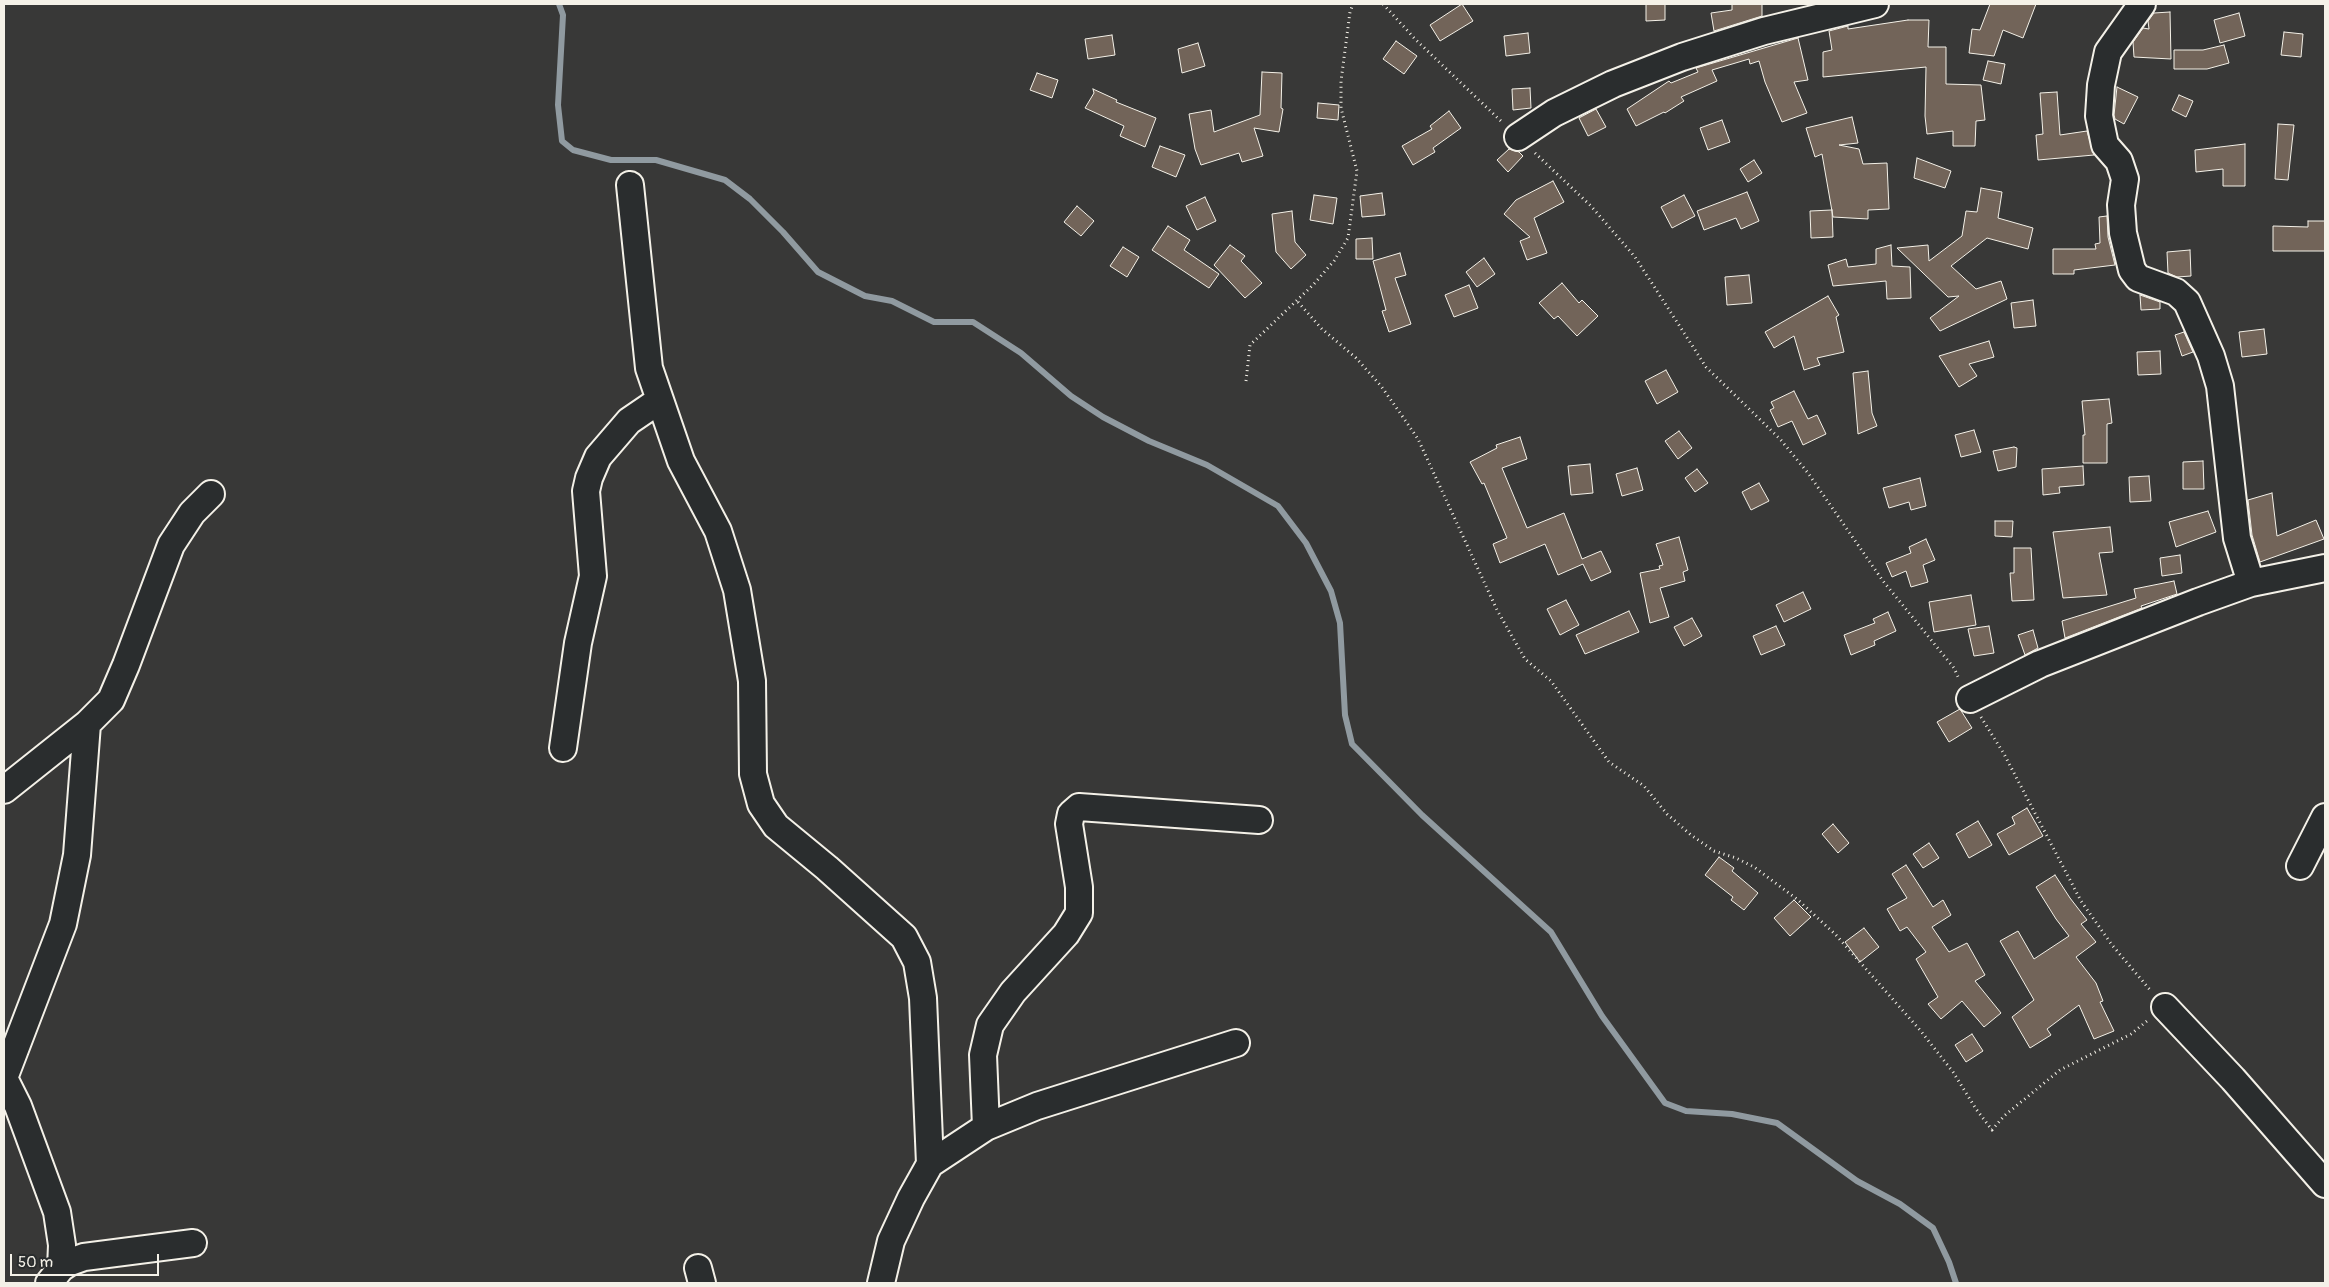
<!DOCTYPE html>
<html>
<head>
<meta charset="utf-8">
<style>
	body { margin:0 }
	#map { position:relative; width:2329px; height:1287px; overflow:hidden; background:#383837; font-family:Pangolin,sans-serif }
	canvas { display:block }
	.frame { position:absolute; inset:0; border:5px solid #f4f1e8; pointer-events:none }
	.scale { position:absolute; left:10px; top:1254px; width:149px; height:22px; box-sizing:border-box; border:2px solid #f4f1e8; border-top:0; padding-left:6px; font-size:15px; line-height:18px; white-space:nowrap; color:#f4f1e8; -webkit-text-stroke:4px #2a2d2e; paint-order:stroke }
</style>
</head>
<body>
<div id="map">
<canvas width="2329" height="1287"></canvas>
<div class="frame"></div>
<div class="scale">50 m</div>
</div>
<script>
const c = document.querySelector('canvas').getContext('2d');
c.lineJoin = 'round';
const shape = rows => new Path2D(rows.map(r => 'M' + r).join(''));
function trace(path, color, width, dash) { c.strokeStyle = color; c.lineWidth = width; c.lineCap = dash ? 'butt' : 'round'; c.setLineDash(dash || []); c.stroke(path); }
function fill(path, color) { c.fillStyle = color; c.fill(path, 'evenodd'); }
const stream = shape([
	[559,4,563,15,558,105,562,141,573,150,611,160,656,160,725,180,750,199,783,232,818,272,865,296,892,301,934,322,973,322,1021,353,1071,396,1103,417,1149,441,1207,465,1278,506,1306,543,1331,591,1340,623,1345,715,1352,744,1422,815,1551,932,1602,1016,1665,1103,1686,1111,1732,1114,1777,1123,1857,1181,1900,1204,1933,1228,1949,1262,1956,1283]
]);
const building = shape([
	[1462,4,1473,21,1440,41,1430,25,1462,4],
	[1646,4,1665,4,1665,20,1646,21,1646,4],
	[1732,4,1762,4,1762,16,1714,31,1711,13,1732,10,1732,4],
	[1990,4,2036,4,2023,38,2003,30,1994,56,1969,53,1972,29,1980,30,1990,4],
	[2170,12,2171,59,2134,57,2133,42,2143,28,2149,29,2148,21,2154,13,2170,12],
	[2239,13,2245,36,2220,43,2214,20,2239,13],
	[1908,20,1929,20,1928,47,1946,47,1946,84,1981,85,1985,120,1976,121,1975,146,1953,146,1953,131,1927,134,1925,116,1926,67,1823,77,1823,52,1832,50,1829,31,1848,26,1848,29,1908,20],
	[2284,32,2303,34,2301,57,2281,55,2284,32],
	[1528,33,1530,53,1506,56,1504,36,1528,33],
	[1112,35,1115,55,1088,59,1085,39,1112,35],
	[1798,38,1808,80,1794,82,1807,113,1782,122,1765,82,1759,61,1750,64,1749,59,1712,70,1717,81,1681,97,1684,101,1665,113,1664,112,1636,126,1627,109,1669,81,1671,83,1698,72,1696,68,1798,38],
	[1396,41,1417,56,1404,74,1383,59,1396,41],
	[1198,43,1205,66,1182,73,1178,49,1198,43],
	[2224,45,2229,63,2207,69,2174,69,2174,50,2203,50,2224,45],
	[1988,61,2005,64,2001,84,1983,80,1988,61],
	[1262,72,1282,73,1281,108,1283,109,1279,132,1254,128,1263,156,1242,162,1239,153,1201,165,1195,149,1189,114,1211,110,1214,132,1260,115,1262,72],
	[1037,73,1058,80,1052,98,1030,90,1037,73],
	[2117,87,2138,97,2124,124,2115,119,2114,115,2117,87],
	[1530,88,1531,108,1513,110,1512,89,1530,88],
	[1093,89,1117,100,1116,102,1156,118,1145,147,1120,136,1124,126,1085,108,1094,93,1093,89],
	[2057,92,2060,135,2087,131,2094,155,2038,160,2036,135,2043,134,2040,93,2057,92],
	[2179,95,2193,101,2186,117,2172,110,2179,95],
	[1318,103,1339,105,1338,120,1317,118,1318,103],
	[1596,109,1606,127,1588,136,1579,118,1596,109],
	[1449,111,1461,128,1433,148,1435,152,1413,165,1402,146,1432,129,1430,126,1449,111],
	[1852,117,1858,143,1839,145,1859,149,1863,164,1887,163,1889,209,1868,210,1868,219,1833,217,1822,154,1815,157,1806,128,1852,117],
	[1722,120,1730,142,1708,150,1700,128,1722,120],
	[2278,124,2294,125,2288,180,2275,179,2278,124],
	[2245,144,2245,186,2223,186,2223,169,2196,172,2195,150,2245,144],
	[1160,146,1185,155,1176,177,1152,167,1160,146],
	[1509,149,1519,152,1523,156,1508,172,1497,160,1509,149],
	[1917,158,1951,171,1945,188,1914,178,1917,158],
	[1754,160,1762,173,1748,182,1740,169,1754,160],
	[1553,181,1564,202,1534,218,1547,253,1527,260,1520,241,1530,237,1504,214,1516,200,1553,181],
	[1981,188,2002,192,1998,218,2033,228,2028,249,1987,238,1951,266,1976,289,2001,281,2007,299,1940,331,1930,318,1959,296,1948,297,1897,248,1928,245,1929,261,1962,236,1966,211,1977,212,1981,188],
	[1747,192,1759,221,1741,229,1736,218,1704,230,1697,211,1747,192],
	[1382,193,1385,215,1362,217,1360,196,1382,193],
	[1314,195,1337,198,1333,224,1310,220,1314,195],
	[1684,195,1695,216,1672,228,1661,207,1684,195],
	[1205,197,1216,221,1197,230,1186,206,1205,197],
	[1077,206,1094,221,1081,236,1064,222,1077,206],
	[1832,210,1833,237,1811,238,1810,211,1832,210],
	[1292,211,1295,242,1306,255,1291,269,1276,252,1272,214,1292,211],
	[2107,216,2108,237,2115,265,2074,270,2074,274,2053,274,2053,249,2096,249,2095,244,2100,243,2099,217,2107,216],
	[2308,221,2325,221,2325,251,2273,251,2273,226,2308,227,2308,221],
	[1168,226,1190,240,1184,250,1219,274,1209,288,1152,250,1168,226],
	[1372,238,1373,259,1356,259,1356,239,1372,238],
	[1230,245,1245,256,1241,261,1262,283,1245,298,1214,265,1230,245],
	[1891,245,1892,266,1910,267,1911,298,1887,299,1886,281,1833,286,1828,265,1846,259,1848,267,1876,264,1876,249,1891,245],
	[1123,247,1139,257,1127,277,1110,266,1123,247],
	[2190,250,2191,276,2177,277,2168,273,2167,252,2190,250],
	[1400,253,1406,275,1395,278,1411,324,1389,332,1382,311,1386,310,1373,261,1400,253],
	[1484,258,1495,274,1477,287,1466,272,1484,258],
	[1749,275,1752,303,1727,305,1725,277,1749,275],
	[1562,283,1579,303,1582,300,1598,316,1577,336,1558,316,1554,319,1539,303,1562,283],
	[1469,285,1478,308,1454,317,1445,295,1469,285],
	[2140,295,2160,302,2160,309,2141,310,2140,295],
	[1828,296,1839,315,1836,317,1844,352,1817,358,1820,365,1804,370,1794,336,1774,348,1765,332,1828,296],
	[2033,300,2036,326,2014,328,2011,303,2033,300],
	[2264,329,2267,354,2242,357,2239,332,2264,329],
	[2184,332,2193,352,2182,356,2175,335,2184,332],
	[1989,341,1994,357,1969,364,1977,376,1959,387,1939,356,1989,341],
	[2160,351,2161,374,2138,375,2137,352,2160,351],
	[1666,370,1678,392,1657,404,1645,381,1666,370],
	[1868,371,1872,413,1877,426,1858,434,1853,373,1868,371],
	[1794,391,1808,419,1817,415,1826,434,1803,445,1792,421,1778,427,1770,410,1774,408,1771,402,1794,391],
	[2109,399,2112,423,2107,424,2107,463,2083,463,2083,435,2085,435,2082,401,2109,399],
	[1974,430,1981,452,1961,457,1955,435,1974,430],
	[1679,431,1692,448,1678,459,1665,441,1679,431],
	[1520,437,1527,459,1502,468,1527,528,1564,513,1582,559,1601,551,1611,572,1591,581,1583,564,1558,575,1545,544,1500,563,1493,544,1507,538,1484,483,1482,484,1470,462,1497,448,1496,445,1520,437],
	[2014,447,2017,448,2016,467,1998,471,1993,451,2014,447],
	[2203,461,2204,489,2183,489,2183,462,2203,461],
	[1590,464,1593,493,1571,495,1568,466,1590,464],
	[2083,466,2084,485,2059,487,2060,493,2043,495,2042,469,2083,466],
	[1637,468,1643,490,1622,496,1616,474,1637,468],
	[1697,469,1708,483,1695,492,1685,478,1697,469],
	[2149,476,2151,501,2130,502,2129,477,2149,476],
	[1920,478,1926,506,1911,510,1909,502,1889,508,1883,488,1920,478],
	[1759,483,1769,501,1751,510,1742,492,1759,483],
	[2272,493,2277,536,2316,520,2324,539,2260,562,2252,535,2248,500,2272,493],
	[2208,511,2216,532,2176,547,2169,522,2208,511],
	[1995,521,2013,521,2012,537,1995,536,1995,521],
	[2110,527,2113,552,2099,553,2107,595,2063,598,2053,532,2110,527],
	[1679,537,1688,570,1683,572,1685,581,1660,588,1669,617,1650,623,1640,573,1660,569,1659,566,1663,565,1656,544,1679,537],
	[1926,539,1935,560,1923,565,1928,582,1911,587,1906,571,1892,577,1886,563,1911,553,1909,547,1926,539],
	[2014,548,2031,548,2034,600,2012,601,2010,573,2014,573,2014,548],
	[2180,555,2182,573,2162,576,2160,558,2180,555],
	[2174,581,2177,594,2141,606,2142,608,2065,638,2062,621,2136,598,2134,589,2174,581],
	[1803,592,1811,609,1784,622,1776,605,1803,592],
	[1971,595,1976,625,1934,632,1929,602,1971,595],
	[1566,600,1579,625,1560,635,1547,609,1566,600],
	[1629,611,1639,632,1585,654,1576,635,1629,611],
	[1888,612,1896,631,1874,641,1875,645,1851,655,1844,635,1875,623,1873,619,1888,612],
	[1692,618,1702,636,1684,646,1674,627,1692,618],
	[1776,626,1785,645,1761,655,1753,636,1776,626],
	[1989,626,1994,653,1974,656,1968,629,1989,626],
	[2033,630,2038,648,2025,655,2018,635,2033,630],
	[1960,709,1972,728,1949,742,1937,722,1960,709],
	[2027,808,2043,836,2009,855,1997,834,2015,824,2012,817,2027,808],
	[1978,821,1992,845,1969,858,1956,834,1978,821],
	[1833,824,1849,843,1838,853,1822,834,1833,824],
	[1929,843,1939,858,1923,868,1913,854,1929,843],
	[1719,857,1734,868,1732,871,1758,893,1744,910,1731,900,1733,897,1705,875,1719,857],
	[1906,865,1933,907,1943,900,1951,915,1932,927,1949,952,1967,943,1985,975,1975,981,2001,1013,1984,1027,1962,1001,1941,1019,1928,1004,1938,997,1916,959,1926,952,1907,927,1900,931,1887,909,1907,898,1892,874,1906,865],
	[2055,875,2070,898,2087,920,2081,924,2096,942,2076,957,2096,983,2103,1001,2100,1002,2114,1031,2094,1039,2079,1005,2047,1029,2051,1035,2030,1048,2012,1017,2034,1000,2000,941,2018,931,2034,959,2069,936,2056,919,2036,887,2055,875],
	[1794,900,1811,917,1790,936,1774,918,1794,900],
	[1864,928,1879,947,1860,962,1845,942,1864,928],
	[1972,1034,1983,1051,1966,1062,1955,1045,1972,1034]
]);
const path = shape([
	[1383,4,1416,40,1503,123],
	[1535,153,1591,206,1635,257,1706,367,1780,439,1808,473,1883,581,1954,668,1959,679],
	[1298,302,1322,329,1356,358,1381,386,1398,410,1418,439,1497,610,1525,659,1551,681,1609,762,1644,786,1667,814,1691,835,1714,851,1736,858,1754,867,1798,900,1835,934,1920,1030,1953,1072,1976,1109,1992,1130,2004,1116,2060,1070,2131,1034,2147,1021],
	[1246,381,1250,345,1313,285,1334,261,1348,238,1357,171,1341,108,1341,81,1350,12,1353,4],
	[1981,717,2004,754,2081,901,2112,945,2151,991]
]);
const minor = shape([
	[2142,4,2108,52,2101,85,2099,116,2105,145,2119,161,2125,179,2121,205,2123,233,2132,270,2138,278,2176,292,2187,302,2211,356,2220,386,2237,538,2251,583],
	[1518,137,1554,113,1613,84,1682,57,1764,31,1875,4],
	[630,185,649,368,681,461,718,531,737,590,752,681,753,774,761,804,776,826,827,868,904,937,917,962,923,998,930,1164,911,1198,891,1241,881,1283],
	[1970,699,2040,664,2198,602,2251,583,2325,568],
	[563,748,578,643,593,576,586,491,589,478,598,457,629,421,651,406,660,403],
	[4,790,87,724,111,700,126,665,171,545,192,513,211,494],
	[2300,866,2325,817],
	[2165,1007,2233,1079,2325,1184],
	[4,1078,63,924,77,855,87,724],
	[4,1078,18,1106,57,1212,62,1245,61,1268],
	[986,1127,983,1055,990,1025,1013,992,1066,934,1079,913,1079,887,1069,824,1071,814,1079,807,1259,820],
	[930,1164,986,1127,1037,1106,1236,1043],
	[698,1268,702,1283],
	[49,1283,61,1268,70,1262,84,1257,193,1243]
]);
trace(stream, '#909aa0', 6);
fill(building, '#726459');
trace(building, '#f4f1e8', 1);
trace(minor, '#f4f1e8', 30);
trace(path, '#f4f1e8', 3, [1, 4]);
trace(minor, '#2a2d2e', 26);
</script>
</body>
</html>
